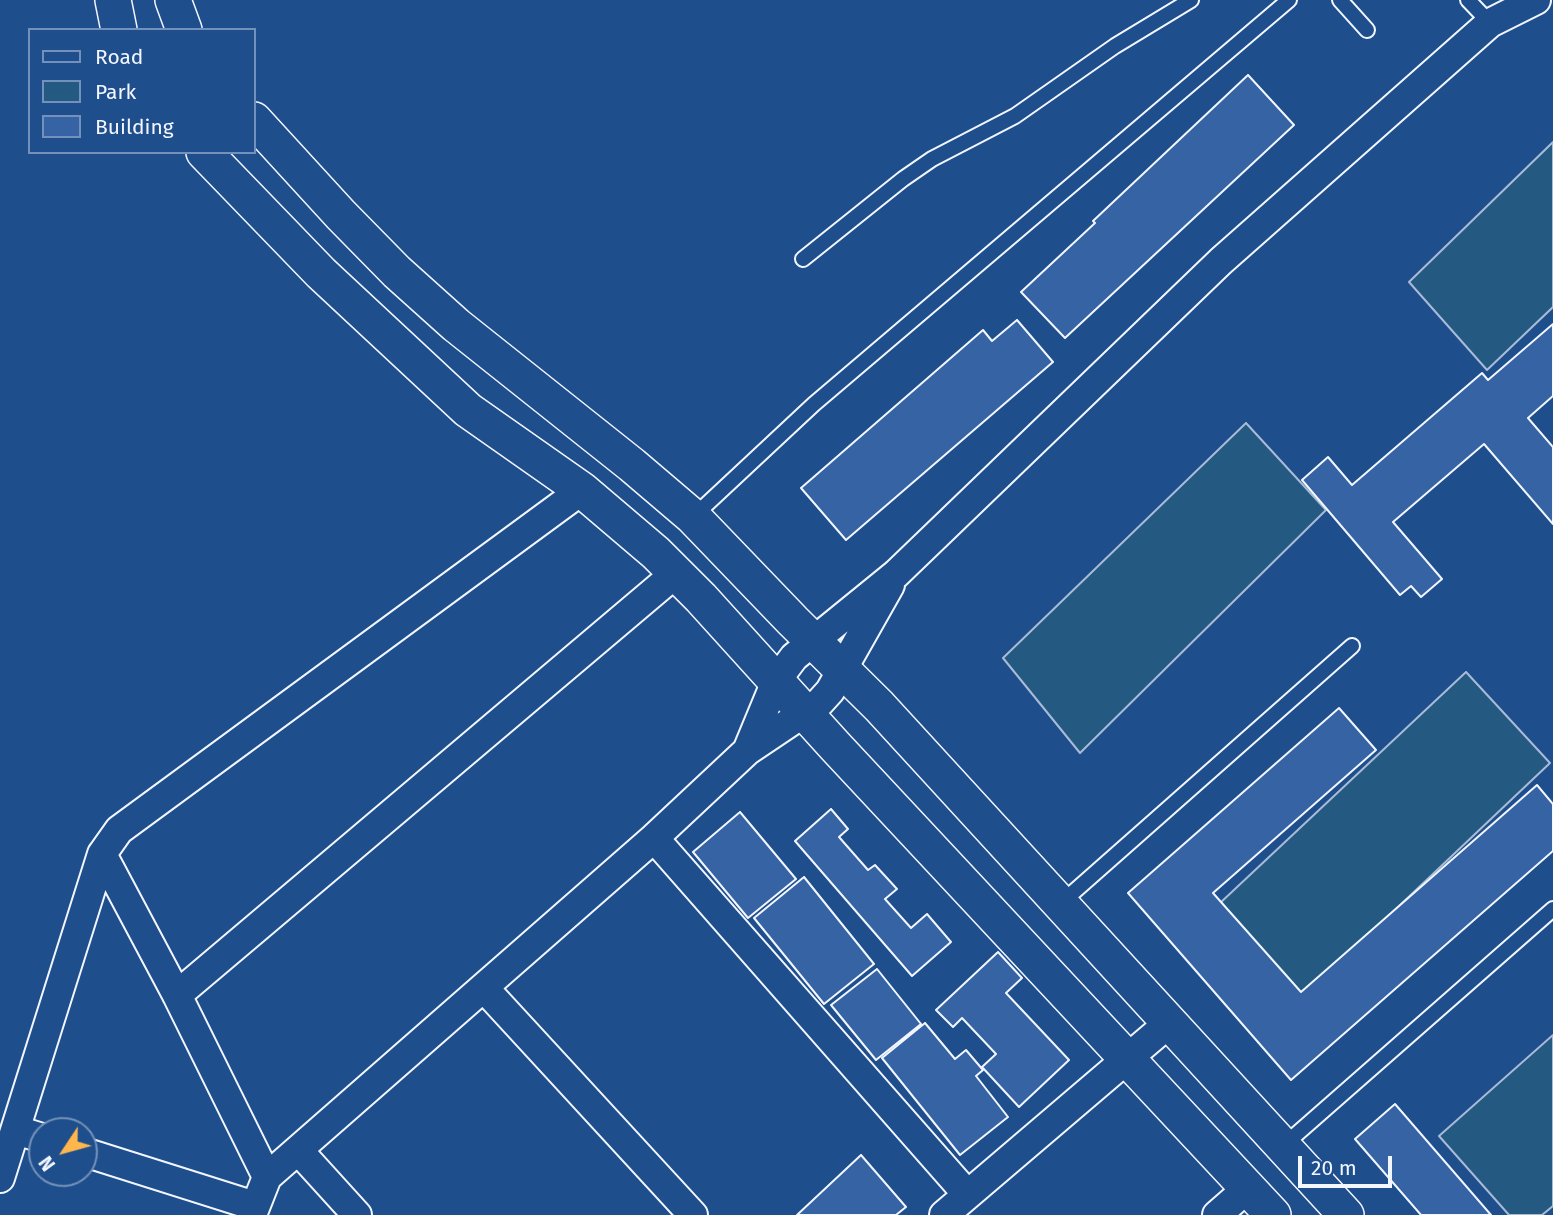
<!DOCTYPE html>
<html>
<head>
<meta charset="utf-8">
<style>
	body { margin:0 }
	#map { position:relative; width:1553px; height:1215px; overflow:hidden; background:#1f4e8c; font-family:"Fira Sans",sans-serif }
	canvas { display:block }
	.legend { position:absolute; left:28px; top:28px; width:228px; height:126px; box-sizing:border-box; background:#1f4e8c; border:2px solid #7391ba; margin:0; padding:9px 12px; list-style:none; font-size:21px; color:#f2f6ff }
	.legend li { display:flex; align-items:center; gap:14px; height:35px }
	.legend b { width:35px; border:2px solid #7391ba }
	.north { position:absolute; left:28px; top:1117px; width:70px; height:70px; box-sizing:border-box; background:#1f4e8c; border:2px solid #7391ba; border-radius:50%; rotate:234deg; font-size:19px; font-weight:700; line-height:28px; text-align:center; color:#f2f6ff }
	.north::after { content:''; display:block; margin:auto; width:24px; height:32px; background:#ffb74d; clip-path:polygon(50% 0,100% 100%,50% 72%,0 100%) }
	.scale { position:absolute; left:1298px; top:1156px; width:94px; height:32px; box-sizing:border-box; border:4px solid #f2f6ff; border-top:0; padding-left:9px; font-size:21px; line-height:24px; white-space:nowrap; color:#f2f6ff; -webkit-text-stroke:5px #1f4e8c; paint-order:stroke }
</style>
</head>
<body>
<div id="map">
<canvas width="1553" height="1215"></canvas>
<ul class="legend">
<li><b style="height:9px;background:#1f4e8c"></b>Road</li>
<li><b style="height:19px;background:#245a82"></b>Park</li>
<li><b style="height:19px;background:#3563a3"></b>Building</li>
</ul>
<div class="north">N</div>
<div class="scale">20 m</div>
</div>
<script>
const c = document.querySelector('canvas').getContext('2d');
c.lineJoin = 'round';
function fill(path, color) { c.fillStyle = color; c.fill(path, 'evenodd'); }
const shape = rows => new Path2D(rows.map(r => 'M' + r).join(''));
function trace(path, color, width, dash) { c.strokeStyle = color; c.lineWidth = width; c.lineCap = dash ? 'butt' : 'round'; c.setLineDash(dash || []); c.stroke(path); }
const green = shape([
	[1553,142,1553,307,1487,370,1409,282,1553,142],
	[1246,423,1326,510,1080,753,1003,658,1246,423],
	[1466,672,1550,763,1302,998,1219,904,1466,672],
	[1553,1035,1553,1206,1542,1215,1509,1215,1439,1136,1553,1035]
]);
const building = shape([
	[1248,75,1294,125,1065,338,1021,292,1095,223,1093,221,1248,75],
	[1017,320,1053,362,846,540,801,488,983,330,992,341,1017,320],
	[1553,324,1553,396,1528,418,1553,447,1553,524,1484,444,1393,522,1442,579,1421,597,1411,586,1400,595,1302,480,1328,457,1352,485,1482,373,1488,380,1553,324],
	[1339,708,1376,750,1213,893,1301,992,1537,785,1553,804,1553,851,1291,1080,1128,893,1339,708],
	[831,809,848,829,839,837,868,870,875,865,897,889,885,899,911,928,927,914,951,942,912,976,795,841,831,809],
	[740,812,796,879,748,918,693,852,740,812],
	[804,877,874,964,824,1004,754,918,804,877],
	[998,952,1022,978,1006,993,1069,1060,1019,1107,982,1067,996,1054,962,1018,953,1027,936,1010,998,952],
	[877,969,921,1024,876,1060,831,1005,877,969],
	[925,1023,955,1059,966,1050,983,1070,976,1076,1008,1117,960,1155,882,1058,925,1023],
	[1395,1104,1491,1215,1421,1215,1355,1139,1395,1104],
	[861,1155,906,1207,896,1215,797,1215,861,1155]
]);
const service = shape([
	[1340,0,1367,30],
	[1468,0,1490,23],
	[803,259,903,179,932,159,1015,116,1115,46,1191,0],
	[693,517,814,404,1289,0],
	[1060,904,1352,646],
	[1283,1146,1553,909]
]);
const minor = shape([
	[747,751,776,681,794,657,896,574,1221,261,1490,23,1536,0],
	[654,838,967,1194],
	[102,854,177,995,267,1177],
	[484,988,693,1215],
	[177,995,676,573],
	[16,1130,42,1138],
	[298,1150,357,1215],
	[84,1152,255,1206],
	[0,1178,102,854,119,830,582,490],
	[252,1215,267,1177,654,838,747,751,820,702,830,691,890,585],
	[944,1215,1169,1023],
	[1217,1215,1249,1187]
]);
const tertiary = shape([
	[113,0,119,30],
	[173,0,184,30],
	[254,120,341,215,397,272,456,325,632,465,693,517,793,621,879,706,1346,1215],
	[204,152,321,273,468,410,582,490,656,553,701,598,835,746,1273,1215]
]);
fill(green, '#245a82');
trace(green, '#a8bbd7', 2);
fill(building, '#3563a3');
trace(building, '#f2f6ff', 2);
trace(service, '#f2f6ff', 18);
trace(minor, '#f2f6ff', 32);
trace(tertiary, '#f2f6ff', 38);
trace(service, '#1f4e8c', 14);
trace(minor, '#1f4e8c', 28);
trace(tertiary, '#1f4e8c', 35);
</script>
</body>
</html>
